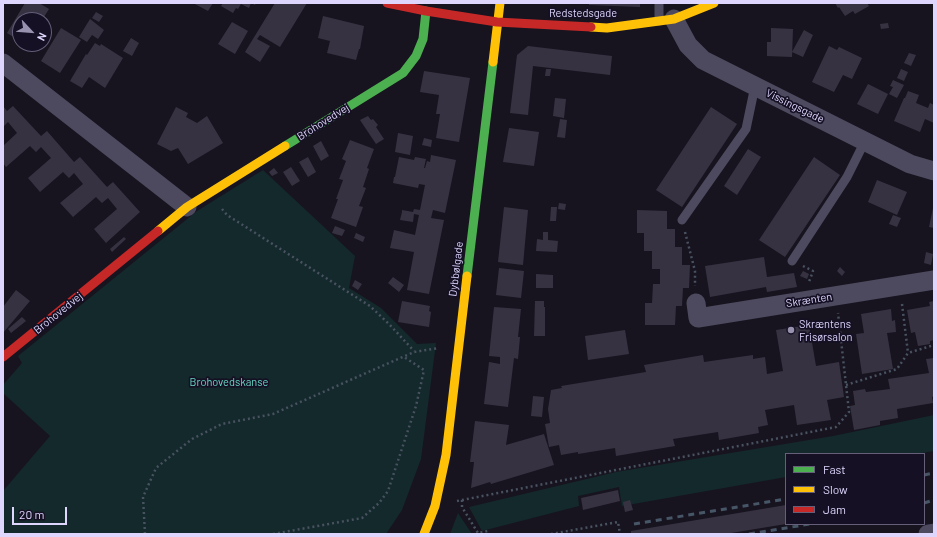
<!DOCTYPE html>
<html>
<head>
<meta charset="utf-8">
<style>
	body { margin:0 }
	#map { position:relative; width:937px; height:537px; overflow:hidden; background:#17141f; font-family:Barlow,sans-serif }
	canvas { display:block }
	.frame { position:absolute; inset:0; border:4px solid #ded6fc; pointer-events:none }
	.legend { position:absolute; left:785px; top:453px; width:140px; height:72px; box-sizing:border-box; background:#151024; border:1px solid #655f7a; margin:0; padding:5px 7px; list-style:none; font-size:12px; color:#ded6fc }
	.legend li { display:flex; align-items:center; gap:8px; height:20px }
	.legend b { width:20px; border:1px solid #655f7a }
	.north { position:absolute; left:12px; top:12px; width:40px; height:40px; box-sizing:border-box; background:#151024; border:1px solid #655f7a; border-radius:50%; rotate:116deg; font-size:11px; font-weight:700; line-height:16px; text-align:center; color:#ded6fc }
	.north::after { content:''; display:block; margin:auto; width:14px; height:18px; background:#9892af; clip-path:polygon(50% 0,100% 100%,50% 72%,0 100%) }
	.scale { position:absolute; left:12px; top:507px; width:55px; height:18px; box-sizing:border-box; border:2px solid #ded6fc; border-top:0; padding-left:5px; font-size:12px; line-height:14px; white-space:nowrap; color:#ded6fc; -webkit-text-stroke:3px #151024; paint-order:stroke }
</style>
</head>
<body>
<div id="map">
<canvas width="937" height="537"></canvas>
<div class="frame"></div>
<ul class="legend">
<li><b style="height:5px;background:#4caf50"></b>Fast</li>
<li><b style="height:5px;background:#ffc107"></b>Slow</li>
<li><b style="height:5px;background:#c62828"></b>Jam</li>
</ul>
<div class="north">N</div>
<div class="scale">20 m</div>
</div>
<script>
const c = document.querySelector('canvas').getContext('2d');
c.lineJoin = 'round';
function fill(path, color) { c.fillStyle = color; c.fill(path, 'evenodd'); }
const shape = rows => new Path2D(rows.map(r => 'M' + r).join(''));
function trace(path, color, width, dash) { c.strokeStyle = color; c.lineWidth = width; c.lineCap = dash ? 'butt' : 'round'; c.setLineDash(dash || []); c.stroke(path); }
function write(font, color, halo, rows, align = 'center') {
  c.font = font + ' Barlow,sans-serif'; c.lineWidth = 3.5; c.setLineDash([]); c.textBaseline = 'middle'; c.strokeStyle = halo; c.fillStyle = color; for (const [text, x, y, turn = 0] of rows) {
    c.save(); c.translate(x, y); c.rotate((+turn || 0) * Math.PI / 180); c.textAlign = isNaN(turn) ? turn : align; if (halo) c.strokeText(text, 0, 0); c.fillText(text, 0, 0); c.restore();
  }
}
const green = shape([
	[263,170,355,256,349,288,381,308,417,344,436,343,421,459,402,510,386,534,3,534,3,491,50,436,3,393,3,385,22,363,18,356,197,211],
	[934,415,934,451,916,454,786,454,786,477,622,506,619,487,578,496,579,506,482,531,469,507,616,472,833,436],
	[458,513,472,534,450,534]
]);
const building = shape([
	[25,3,39,3,49,9,42,20,20,20,20,41,7,33],
	[193,3,213,3,208,11],
	[223,3,256,3,255,5,251,3,249,8,241,4,238,9,236,8,233,13,221,6],
	[275,3,307,3,280,47,260,35,257,39,270,46,260,62,245,52],
	[589,3,640,3,640,7,589,5],
	[835,3,867,3,869,6,855,14,853,11,845,16,839,7,838,8],
	[96,12,103,16,99,22,92,18],
	[323,16,364,26,360,49,359,49,356,60,327,53,330,41,318,38],
	[90,19,104,30,98,39,92,35,87,42,79,37],
	[232,22,248,31,235,54,218,44],
	[888,23,889,28,881,29,880,24],
	[61,28,81,40,60,73,41,61],
	[771,28,793,29,792,57,767,56,767,42,771,42],
	[804,30,813,35,803,57,792,52],
	[131,38,139,43,132,56,123,51],
	[95,43,100,46,101,44,123,58,105,88,89,77,82,88,70,81,86,54,87,55],
	[528,46,612,56,610,75,533,66,528,115,510,113,517,55],
	[829,46,837,50,839,47,862,58,852,79,843,75,834,92,812,82],
	[909,53,916,55,911,66,904,63],
	[546,69,551,69,550,76,545,76],
	[901,69,908,72,904,81,897,78],
	[424,71,470,78,459,142,436,138,440,114,436,114,439,95,420,92],
	[893,80,904,85,897,98,889,94,893,87,890,86],
	[868,84,888,94,878,114,857,104],
	[908,91,919,95,916,103,928,108,930,103,934,105,934,123,925,119,920,132,894,121,904,98,905,98],
	[555,98,566,99,564,118,553,116],
	[3,106,7,111,13,106,41,136,47,131,74,162,80,157,107,187,113,182,140,212,106,243,94,229,117,209,108,198,102,203,96,197,73,217,60,203,83,184,74,173,69,178,63,172,40,192,28,178,51,158,41,147,36,152,30,146,6,167,3,163,3,146,17,133,8,122,3,127],
	[176,107,188,113,186,117,197,123,207,116,223,143,188,164,178,148,171,151,157,144],
	[711,107,737,124,682,207,656,190],
	[368,116,371,120,373,119,378,125,376,127,384,139,376,144,360,120],
	[560,119,567,120,565,138,557,137],
	[509,128,539,132,534,166,503,162],
	[398,133,413,136,410,155,395,152],
	[424,138,432,140,431,147,422,145],
	[350,140,374,149,367,168,369,169,363,187,366,188,359,206,363,207,356,227,331,218,338,199,336,199,343,180,339,179,346,161,342,159],
	[321,141,329,156,321,161,313,146],
	[748,149,761,157,737,195,724,186],
	[431,155,456,160,445,213,433,210,431,218,444,220,429,294,407,290,414,252,390,248,394,230,415,235,419,215,414,214,413,222,400,220,402,212,402,210,413,212,414,209,420,210,425,185,419,184,418,188,393,183,394,177,395,177,399,157,414,160,415,157,426,159,424,168,425,168,427,161,430,162],
	[308,157,316,172,308,177,299,162],
	[814,157,840,175,785,257,759,240],
	[291,167,300,181,292,186,283,172],
	[274,168,278,173,272,176,269,172],
	[877,180,907,192,897,215,868,202],
	[559,203,566,204,565,210,558,209],
	[504,207,528,210,523,265,498,262],
	[551,207,557,207,556,221,550,221],
	[933,208,934,208,934,228,929,227],
	[637,210,667,211,667,229,675,229,675,247,682,247,682,265,690,265,689,288,683,288,682,306,676,306,675,325,645,325,645,303,652,303,653,284,660,284,660,269,652,269,652,251,644,251,644,233,637,233],
	[893,215,901,218,897,227,889,224],
	[335,226,345,230,342,236,332,233],
	[543,232,548,232,548,240,558,241,557,252,536,251,537,239,543,240],
	[356,233,365,237,363,242,354,238],
	[124,237,126,239,112,252,110,249],
	[926,252,933,254,931,265,924,263],
	[764,257,767,277,794,273,797,287,767,292,766,287,710,297,705,266],
	[840,267,845,272,842,276,837,271],
	[499,268,524,271,521,298,496,295],
	[803,271,809,274,807,279,800,276],
	[536,274,553,275,553,288,536,288],
	[393,277,404,285,399,292,388,283],
	[355,280,362,284,358,290,352,286],
	[16,290,30,301,3,333,3,307],
	[402,301,430,306,429,311,431,312,429,327,398,322],
	[535,301,544,301,544,307,545,307,545,336,534,336],
	[934,301,934,340,930,341,930,344,918,346,915,332,911,333,907,310,930,306,929,302],
	[494,307,521,309,518,337,520,337,518,359,514,358,508,407,484,404,489,362,500,364,500,357,489,356],
	[891,309,892,321,895,320,896,332,887,333,893,369,862,374,856,334,864,333,861,314],
	[22,317,26,321,11,333,8,329],
	[809,325,816,366,839,362,844,397,827,400,831,420,797,425,794,405,765,410,768,425,758,427,759,433,719,440,718,432,673,439,675,446,616,456,615,448,578,454,578,452,561,455,559,445,549,447,545,424,550,423,548,409,551,390,562,388,561,386,646,372,644,365,703,355,704,362,753,355,753,359,765,357,767,374,783,371,776,330],
	[625,330,629,354,588,360,585,336],
	[934,358,934,396,932,397,933,403,897,409,898,418,880,421,880,425,854,430,850,406,855,405,853,391,865,389,866,392,890,389,888,379,929,373,926,359],
	[533,396,544,397,542,417,531,416],
	[475,421,509,425,506,445,544,434,554,465,491,484,490,482,471,488,474,462,470,462],
	[618,490,620,501,583,510,581,498],
	[630,500,633,510,625,512,623,502],
	[786,505,786,524,725,534,631,534,631,531]
]);
const path = shape([
	[222,209,227,215,370,306,389,324,414,351],
	[685,232,695,271,695,286],
	[803,266,813,271,809,282],
	[902,304,908,353],
	[846,385,897,369,908,353,934,345],
	[462,500,462,507,478,533,488,531,488,534],
	[457,501,836,427,849,412,838,313],
	[145,534,143,497,156,468,192,439,222,424,273,414,414,352,439,348],
	[273,534,362,518,379,503,388,491,416,406,424,370,404,357],
	[551,534,618,522,620,534]
]);
const lane = shape([
	[659,3,659,21],
	[682,220,746,129,755,86],
	[792,261,847,177,865,141]
]);
const street = shape([
	[674,19,688,45,703,60,910,164,934,171],
	[3,63,187,207],
	[696,303,698,318,934,280],
	[928,534,934,533]
]);
const fast = shape([
	[285,146,403,73,416,56,423,39,426,11],
	[467,276,493,62]
]);
const slow = shape([
	[591,27,607,28,674,19,714,3],
	[493,62,500,3],
	[158,231,187,207,285,146],
	[424,534,435,506,446,455,467,276]
]);
const jam = shape([
	[387,3,426,11,497,22,591,27],
	[3,357,158,231]
]);
const rail = shape([
	[924,475,934,473],
	[924,503,934,500],
	[634,524,786,499],
	[749,534,810,524]
]);
const markers = [
	[791,330,4,"#9892af"]
];
const streetNames = [
	["Redstedsgade",583,13],
	["Vissingsgade",795,106,26],
	["Brohovedvej",323,122,-32],
	["Dybbølgade",456,269,-83],
	["Skrænten",809,300,-9],
	["Brohovedvej",58,313,-39]
];
const poiNames = [
	["Skræntens",799,324],
	["Frisørsalon",799,337]
];
const parkNames = [
	["Brohovedskanse",229,382]
];
fill(green, '#14292b');
fill(building, '#373241');
trace(path, '#485260', 2.5, [2, 3]);
trace(lane, '#4d4a5f', 9);
trace(street, '#4d4a5f', 19);
trace(fast, '#4caf50', 9);
trace(slow, '#ffc107', 9);
trace(jam, '#c62828', 9);
trace(rail, '#475667', 3, [6, 5]);
for (const [x, y, r, color] of markers) { const dot = new Path2D(); dot.arc(x, y, r, 0, 2 * Math.PI); c.fillStyle = color; c.fill(dot); trace(dot, '#151024', 1.5); }
write('11px', '#ded6fc', '#151024', streetNames);
write('11px', '#ded6fc', '#151024', poiNames, 'left');
write('11px', '#67d7c5', '#151024', parkNames);
</script>
</body>
</html>
